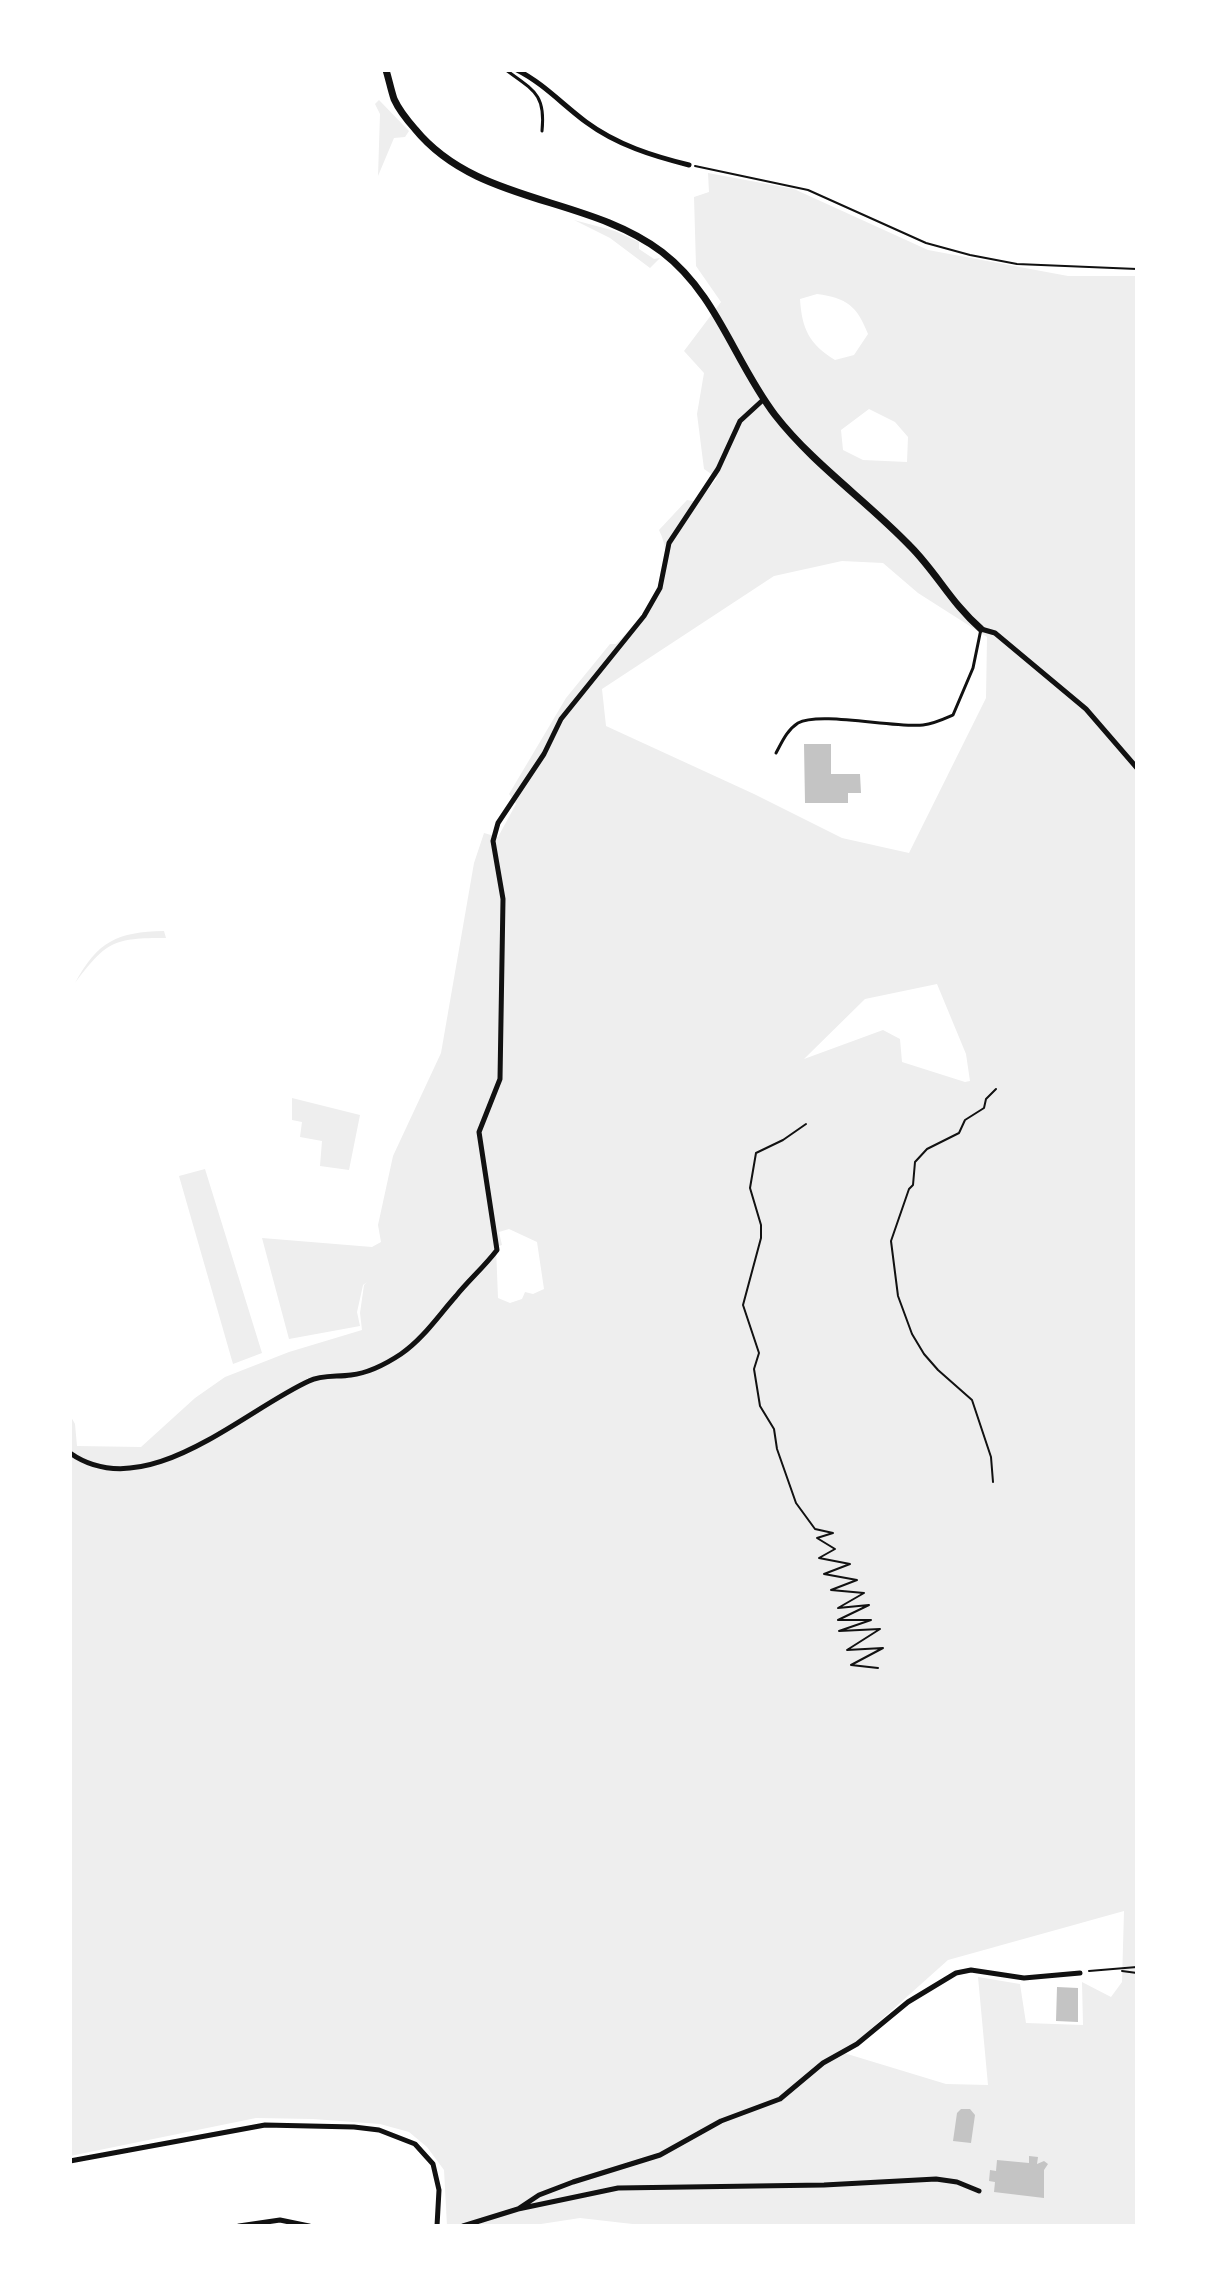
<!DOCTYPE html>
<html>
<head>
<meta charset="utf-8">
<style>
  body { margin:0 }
  #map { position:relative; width:1207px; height:2296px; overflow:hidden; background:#fff; font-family:Inter,sans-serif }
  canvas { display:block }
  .frame { position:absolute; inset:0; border:72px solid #fff; pointer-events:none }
</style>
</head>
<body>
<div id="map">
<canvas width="1207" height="2296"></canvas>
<div class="frame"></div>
</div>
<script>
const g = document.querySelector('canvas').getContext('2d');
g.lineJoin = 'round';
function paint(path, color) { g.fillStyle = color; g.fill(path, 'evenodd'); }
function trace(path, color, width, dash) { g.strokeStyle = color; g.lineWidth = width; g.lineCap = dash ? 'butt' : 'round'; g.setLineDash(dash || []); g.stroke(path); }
const green = new Path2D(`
  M 379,100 L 409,131 L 405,137 L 394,138 L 378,176 L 380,114 L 375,104 Z
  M 708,173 L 794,189 L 928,250 L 1068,276 L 1137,276 L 1137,2226 L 650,2226 L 580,2218 L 528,2226 L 447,2226 L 444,2170 L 427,2147 L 409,2132 L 380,2124 L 313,2119 L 256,2118 L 70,2156 L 70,1415 L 75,1424 L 77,1446 L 141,1447 L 195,1398 L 225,1377 L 289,1352 L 362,1330 L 360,1313 L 364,1285 L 367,1282 L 363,1285 L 357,1312 L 360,1326 L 289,1339 L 262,1238 L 372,1247 L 381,1242 L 378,1225 L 393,1156 L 441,1053 L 474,863 L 484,833 L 498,837 L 516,804 L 509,794 L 566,698 L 610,644 L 616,644 C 629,631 658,601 663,585 C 668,568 667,545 659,530 L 687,500 L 698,502 L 717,478 L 704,469 L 697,414 L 704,373 L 684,351 L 721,302 L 696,266 L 694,197 L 709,192 ZM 817,294 C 847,298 857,306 868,334 L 854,355 L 835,360 C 809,344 802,329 800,299 ZM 869,409 L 895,422 L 908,437 L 907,462 L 863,460 L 843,450 L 841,430 ZM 842,561 L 883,563 L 918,593 L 987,637 L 986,698 L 909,853 L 842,838 L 754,794 L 606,726 L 602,689 L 774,576 ZM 937,984 L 966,1054 L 970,1081 L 965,1082 L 902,1062 L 900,1039 L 883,1030 L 804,1059 L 865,999 ZM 509,1229 L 537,1242 L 544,1289 L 533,1294 L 525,1292 L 522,1299 L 510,1303 L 498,1298 L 496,1247 L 502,1245 L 499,1232 ZM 1124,1911 L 1122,1982 L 1111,1997 L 1082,1982 L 1083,2025 L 1026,2023 L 1020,1984 L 978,1977 L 988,2085 L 946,2084 L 844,2053 L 948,1960 Z
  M 574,220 L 615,231 L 639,242 L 639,249 L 654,259 L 660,258 L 650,268 L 610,238 Z
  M 164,931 L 166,938 C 113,938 107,941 75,983 C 98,941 117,932 164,931 Z
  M 292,1098 L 360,1115 L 349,1170 L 320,1166 L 322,1141 L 300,1137 L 302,1122 L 292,1120 Z
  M 205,1169 L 262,1353 L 233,1364 L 179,1176 Z`);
const building = new Path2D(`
  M 804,744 L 831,744 L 831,774 L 860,774 L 861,793 L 848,793 L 848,803 L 805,803 Z
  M 1057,1987 L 1078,1988 L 1078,2022 L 1056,2021 Z
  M 961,2109 L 970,2109 L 975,2115 L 971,2143 L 953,2141 L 957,2113 Z
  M 1029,2156 L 1038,2157 L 1037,2164 L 1044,2161 L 1048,2164 L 1044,2170 L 1044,2198 L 994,2192 L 995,2182 L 989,2181 L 990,2170 L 996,2171 L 997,2160 L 1029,2163 Z`);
const path = new Path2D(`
  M 695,166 L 808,190 L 926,243 L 970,255 L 1017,264 L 1137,269
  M 806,1124 L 783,1140 L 756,1153 L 750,1188 L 761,1225 L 761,1238 L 743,1305 L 759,1353 L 754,1369 L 760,1406 L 774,1429 L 777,1449 L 796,1503 L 815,1529 L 833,1533 L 817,1538 L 835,1549 L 819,1558 L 850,1564 L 824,1574 L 857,1580 L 831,1590 L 864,1593 L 838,1608 L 869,1605 L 838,1620 L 871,1620 L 839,1631 L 880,1629 L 847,1650 L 883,1648 L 851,1665 L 878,1668
  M 993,1482 L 991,1457 L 972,1400 L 938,1370 L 924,1354 L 912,1334 L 898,1296 L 891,1241 L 909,1189 L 913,1185 L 915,1162 L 927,1149 L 959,1133 L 965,1120 L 984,1108 L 986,1099 L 996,1089
  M 1089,1971 L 1137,1967
  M 1122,1971 L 1137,1973`);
const service = new Path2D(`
  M 506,70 C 533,90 546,94 542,131
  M 776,753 C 782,742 787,730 798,723 C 819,711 893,728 923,725 C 933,724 944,719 953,715 L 973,668 L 981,629`);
const minor = new Path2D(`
  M 517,70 C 543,83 563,105 586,122 C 617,145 653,156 689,165
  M 981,629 L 995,633 L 1086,709 L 1137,768
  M 70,1453 C 145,1506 243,1411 309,1381 C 321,1375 337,1377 351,1375 C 369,1373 386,1364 401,1354 C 423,1339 439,1315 456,1296 C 469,1280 484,1267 497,1250 L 479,1132 L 500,1079 L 503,899 L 493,841 L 498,823 L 544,754 L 561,719 L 644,616 L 660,588 L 669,543 L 718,469 L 740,421 L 764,399
  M 70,2161 L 265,2125 L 354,2127 L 379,2130 L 415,2144 L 433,2164 L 439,2190 L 437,2226
  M 518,2209 L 539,2195 L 573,2182 L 660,2155 L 721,2121 L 780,2099 L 823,2063 L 857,2044 L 908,2002 L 956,1973 L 971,1970 L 1024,1978 L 1080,1973
  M 239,2226 L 280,2220 L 309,2226
  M 463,2226 L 518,2209 L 618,2188 L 824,2185 L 936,2179 L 957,2182 L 979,2191`);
const tertiary = new Path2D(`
  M 386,70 C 389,80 391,90 394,99 C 399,110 407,120 415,129 C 477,205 587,195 662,252 C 717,294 734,361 775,415 C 813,464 867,501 910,546 C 937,573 951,603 981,629`);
paint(green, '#eee');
paint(building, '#c4c4c4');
trace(path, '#111', 2);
trace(service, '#111', 3);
trace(minor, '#111', 5);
trace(tertiary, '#111', 7);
</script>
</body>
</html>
